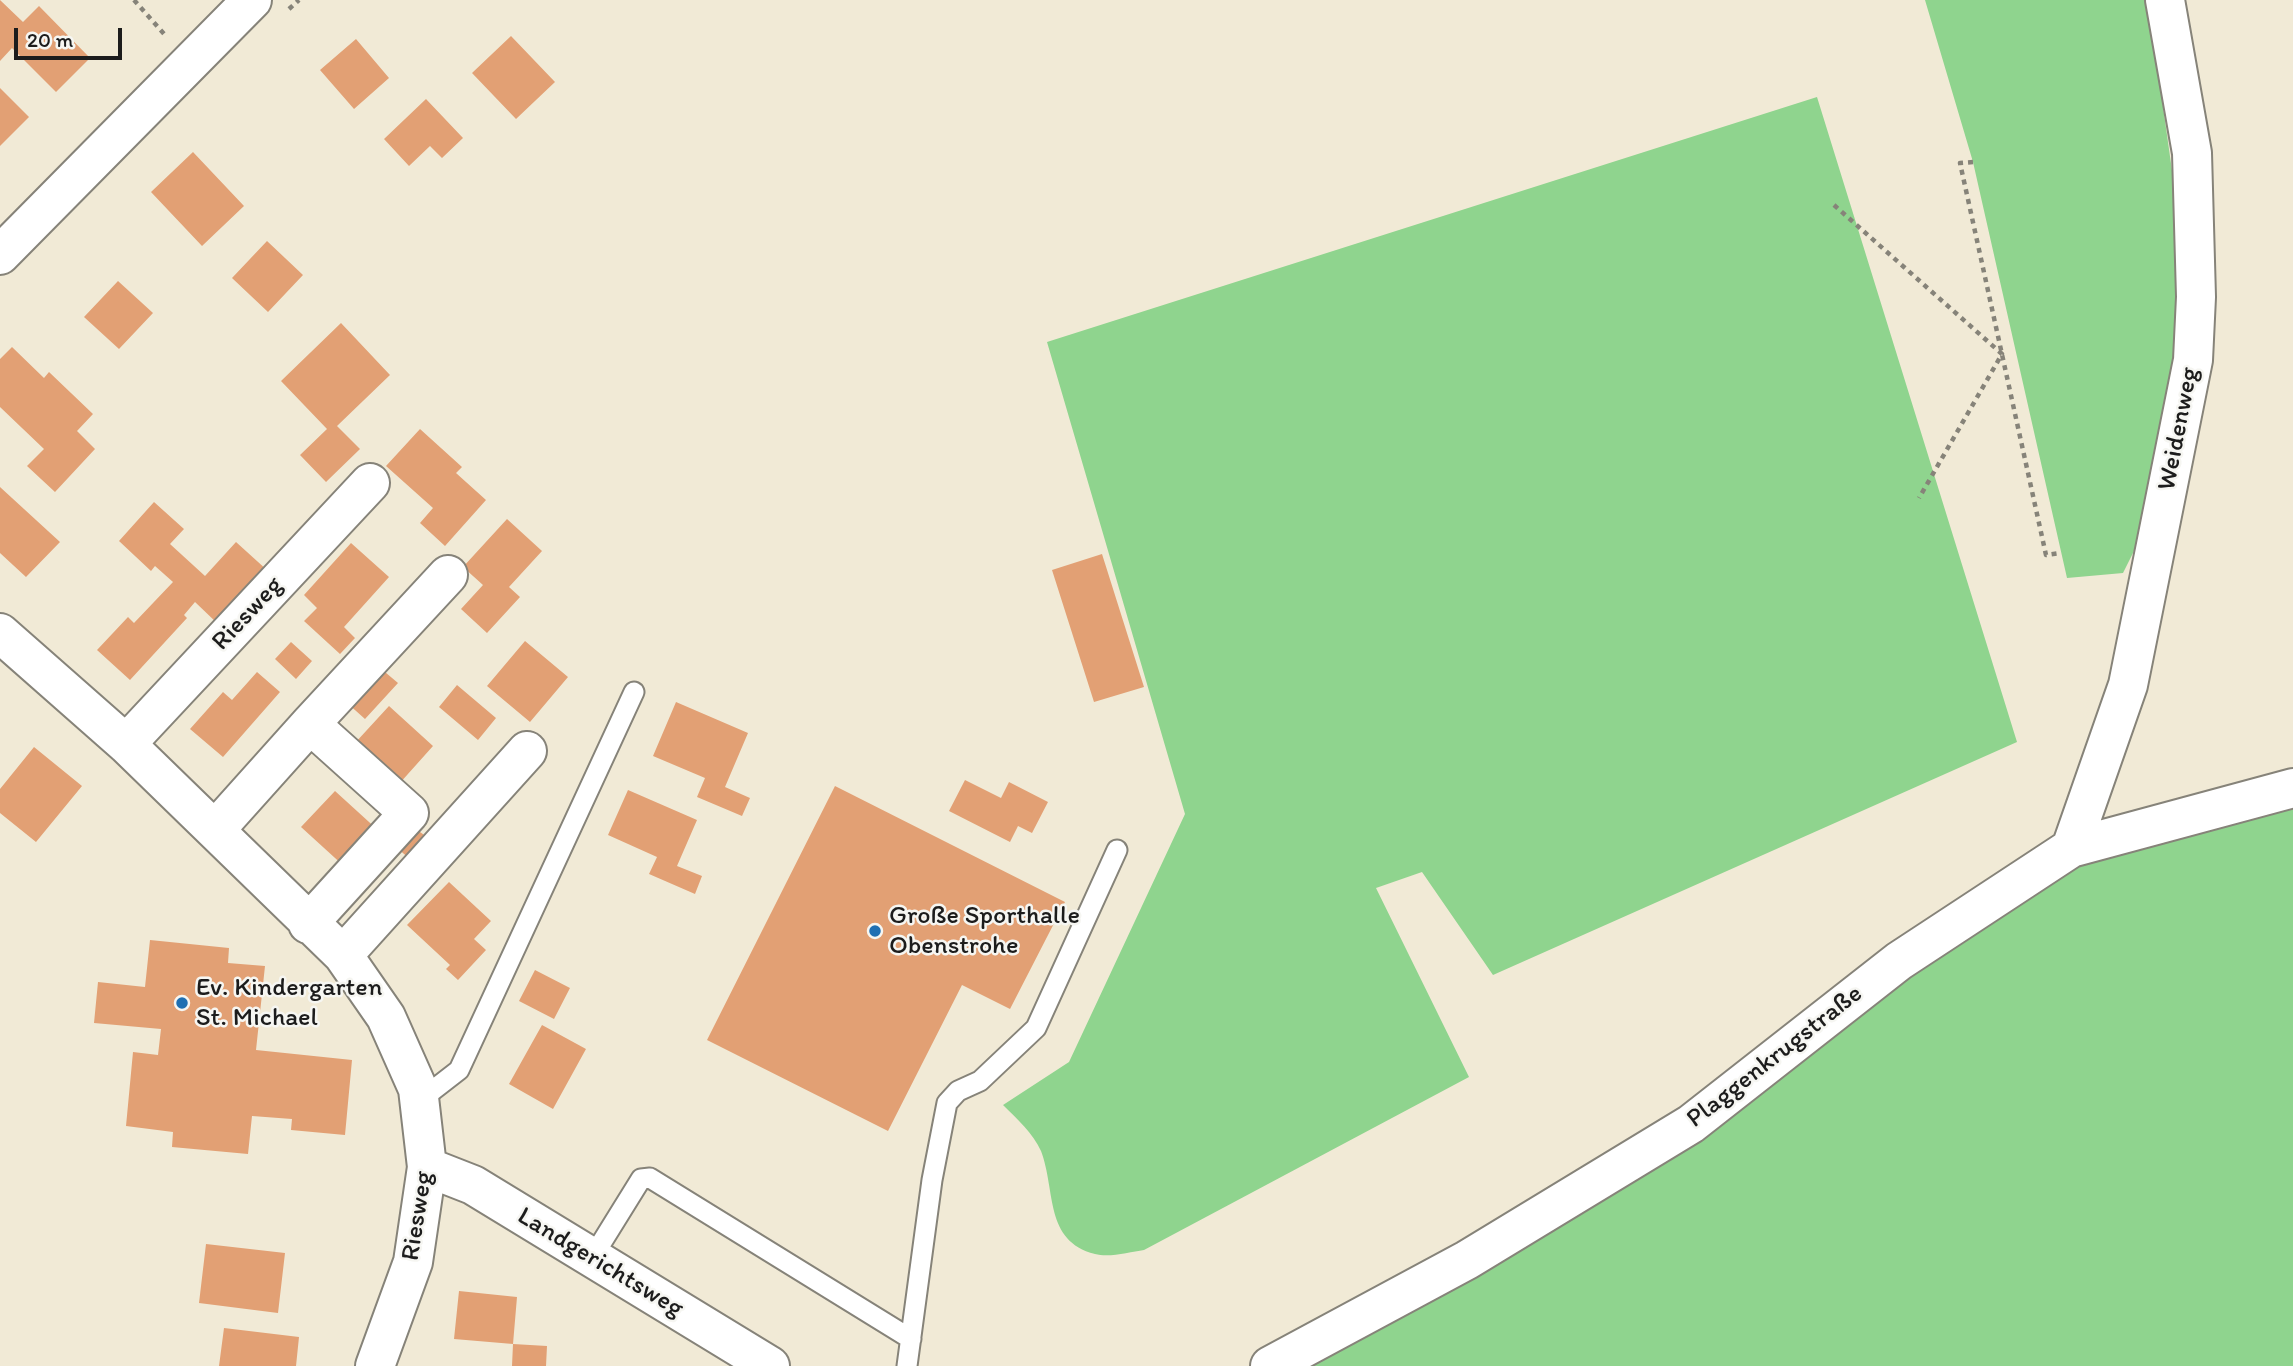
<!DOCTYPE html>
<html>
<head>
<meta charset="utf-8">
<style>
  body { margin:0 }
  #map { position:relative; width:2293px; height:1366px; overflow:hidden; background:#f1ead6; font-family:Itim,sans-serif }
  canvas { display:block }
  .scale { position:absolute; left:14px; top:28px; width:108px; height:32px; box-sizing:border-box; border:4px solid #1c1c1c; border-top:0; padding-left:9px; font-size:21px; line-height:24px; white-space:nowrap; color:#1c1c1c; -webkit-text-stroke:5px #f6f6f2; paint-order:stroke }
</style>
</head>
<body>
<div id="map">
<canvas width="2293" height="1366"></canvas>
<div class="scale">20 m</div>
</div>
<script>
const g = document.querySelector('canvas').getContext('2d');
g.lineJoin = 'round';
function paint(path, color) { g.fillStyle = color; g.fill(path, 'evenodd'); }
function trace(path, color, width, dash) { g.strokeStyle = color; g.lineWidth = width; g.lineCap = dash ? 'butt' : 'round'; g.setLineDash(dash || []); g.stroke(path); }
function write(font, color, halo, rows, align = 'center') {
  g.font = font + ' Itim,sans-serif'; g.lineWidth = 5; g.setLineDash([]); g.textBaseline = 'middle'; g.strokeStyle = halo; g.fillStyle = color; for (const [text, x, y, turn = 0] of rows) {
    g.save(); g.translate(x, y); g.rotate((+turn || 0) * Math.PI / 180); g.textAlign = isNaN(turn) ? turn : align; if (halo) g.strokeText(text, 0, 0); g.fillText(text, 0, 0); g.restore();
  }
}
const green = new Path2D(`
  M 1925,0 L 2148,0 L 2176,199 L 2178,297 L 2174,362 L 2145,529 L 2123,573 L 2067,578 L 1973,162 Z
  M 1817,97 L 2017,742 L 1493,975 L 1422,872 L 1376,888 L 1469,1077 L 1144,1250 C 1130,1252 1109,1258 1095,1254 C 1044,1241 1056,1191 1041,1151 C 1033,1133 1017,1119 1003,1105 L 1069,1062 L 1185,814 L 1047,342 Z
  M 2293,788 L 2293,1366 L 1270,1366 L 1467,1260 L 2071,848 Z`);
const building = new Path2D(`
  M 0,0 L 23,22 L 39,6 L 90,58 L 56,92 L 12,48 L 0,61 Z
  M 511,36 L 555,82 L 516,119 L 472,73 Z
  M 356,39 L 389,78 L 354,109 L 320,70 Z
  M 0,88 L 29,117 L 0,146 Z
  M 426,99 L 463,138 L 442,158 L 430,146 L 409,166 L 384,139 Z
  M 193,152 L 244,206 L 202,246 L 151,192 Z
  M 267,241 L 303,275 L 268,312 L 232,278 Z
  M 118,281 L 153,313 L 119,349 L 84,317 Z
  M 341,323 L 390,375 L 337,426 L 360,449 L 326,482 L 300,455 L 327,429 L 281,381 Z
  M 12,347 L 44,378 L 49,372 L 93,414 L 77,431 L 95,449 L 55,492 L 27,466 L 44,449 L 0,407 L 0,359 Z
  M 420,429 L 462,467 L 456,473 L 486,500 L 445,546 L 420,523 L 433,508 L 386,466 Z
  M 0,487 L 60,542 L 26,577 L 0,553 Z
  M 154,502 L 184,529 L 170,544 L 205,576 L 236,542 L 268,571 L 218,624 L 195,602 L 184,615 L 187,618 L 130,680 L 97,650 L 128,617 L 134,623 L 173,582 L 155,566 L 151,571 L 119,541 Z
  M 507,519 L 542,551 L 509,587 L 520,597 L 487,633 L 461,609 L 483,585 L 463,567 Z
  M 351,543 L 389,577 L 344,627 L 355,638 L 340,654 L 304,621 L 317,608 L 304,595 Z
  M 1102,554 L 1144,687 L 1094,702 L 1052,570 Z
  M 525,641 L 568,677 L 530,722 L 487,686 Z
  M 291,642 L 312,661 L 296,679 L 275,659 Z
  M 379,667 L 398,683 L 365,719 L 346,702 Z
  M 257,672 L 280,692 L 223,757 L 190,729 L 223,692 L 232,700 Z
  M 457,685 L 496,718 L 478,740 L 439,707 Z
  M 676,702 L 748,733 L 725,787 L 750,798 L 742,816 L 697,797 L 705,778 L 653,756 Z
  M 389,706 L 433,746 L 399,784 L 355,743 Z
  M 34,747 L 82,786 L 36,842 L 0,813 L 0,789 Z
  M 965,780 L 1001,798 L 1009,782 L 1048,802 L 1032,833 L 1018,826 L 1010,842 L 949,811 Z
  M 835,786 L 1065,902 L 1010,1009 L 962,985 L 888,1131 L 707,1040 Z
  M 628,790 L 697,820 L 677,866 L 702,876 L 695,894 L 649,874 L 657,857 L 608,835 Z
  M 335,791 L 380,832 L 346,868 L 301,827 Z
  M 413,827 L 427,837 L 410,859 L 397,848 Z
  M 449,882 L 491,921 L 474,939 L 486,950 L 458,980 L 446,969 L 450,965 L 407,925 Z
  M 150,940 L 229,948 L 228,963 L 265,966 L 256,1050 L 352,1060 L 345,1135 L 291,1130 L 292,1119 L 252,1116 L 248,1154 L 172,1147 L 173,1132 L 126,1126 L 133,1052 L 158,1055 L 161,1029 L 94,1023 L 98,982 L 145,987 Z
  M 535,970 L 570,988 L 554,1019 L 519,1001 Z
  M 542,1025 L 586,1049 L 553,1109 L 509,1084 Z
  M 206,1244 L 285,1253 L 278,1313 L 199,1303 Z
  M 459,1291 L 517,1297 L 513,1344 L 547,1346 L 546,1366 L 512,1366 L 513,1344 L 454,1339 Z
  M 224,1328 L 299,1337 L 296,1366 L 219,1366 Z`);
const path = new Path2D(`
  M 134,0 L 166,36
  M 289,9 L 299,0
  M 1973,162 L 1960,163 L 2046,555 L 2060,553
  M 1834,205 L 2002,354 L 1919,498`);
const service = new Path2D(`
  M 419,1101 L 459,1070 L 634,692
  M 592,1258 L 641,1179 L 650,1178 L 911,1339
  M 907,1366 L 932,1180 L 947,1103 L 958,1091 L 980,1081 L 1036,1028 L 1117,850`);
const minor = new Path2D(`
  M 0,633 L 126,744 L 343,955 L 386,1017 L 418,1089 L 427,1167 L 413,1262 L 375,1366
  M 310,724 L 448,575
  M 126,744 L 370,483
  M 215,830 L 310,724 L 409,813 L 308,924
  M 2071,848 L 2128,685 L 2193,360 L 2196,297 L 2192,153 L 2165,0
  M 343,955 L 527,751
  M 427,1167 L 473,1185 L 770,1366
  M 1270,1366 L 1467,1260 L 1691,1124 L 1899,961 L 2071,848 L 2293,788`);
const secondary = new Path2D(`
  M 0,255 L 252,0`);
const markers = [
  [875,931,7,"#1f6fb2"],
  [182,1003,7,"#1f6fb2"]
];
const streetNames = [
  ["Weidenweg",2179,429,-79],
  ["Riesweg",248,614,-47],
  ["Plaggenkrugstraße",1775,1057,-38],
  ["Riesweg",418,1216,-81],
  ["Landgerichtsweg",600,1263,31]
];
const poiNames = [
  ["Große Sporthalle",889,916],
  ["Obenstrohe",889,946],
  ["Ev. Kindergarten",196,988],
  ["St. Michael",196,1018]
];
paint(green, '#8fd48e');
paint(building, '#e2a074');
trace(service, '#868379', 23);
trace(minor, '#868379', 42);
trace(secondary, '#868379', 42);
trace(path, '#868379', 4.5, [5, 5]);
trace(service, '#fff', 19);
trace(minor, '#fff', 38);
trace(secondary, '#fff', 38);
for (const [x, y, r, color] of markers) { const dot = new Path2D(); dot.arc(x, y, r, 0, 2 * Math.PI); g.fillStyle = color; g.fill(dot); trace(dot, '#f6f6f2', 2.5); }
write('26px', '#1c1c1c', '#f6f6f2', streetNames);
write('26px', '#1c1c1c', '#f6f6f2', poiNames, 'left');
</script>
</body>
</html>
